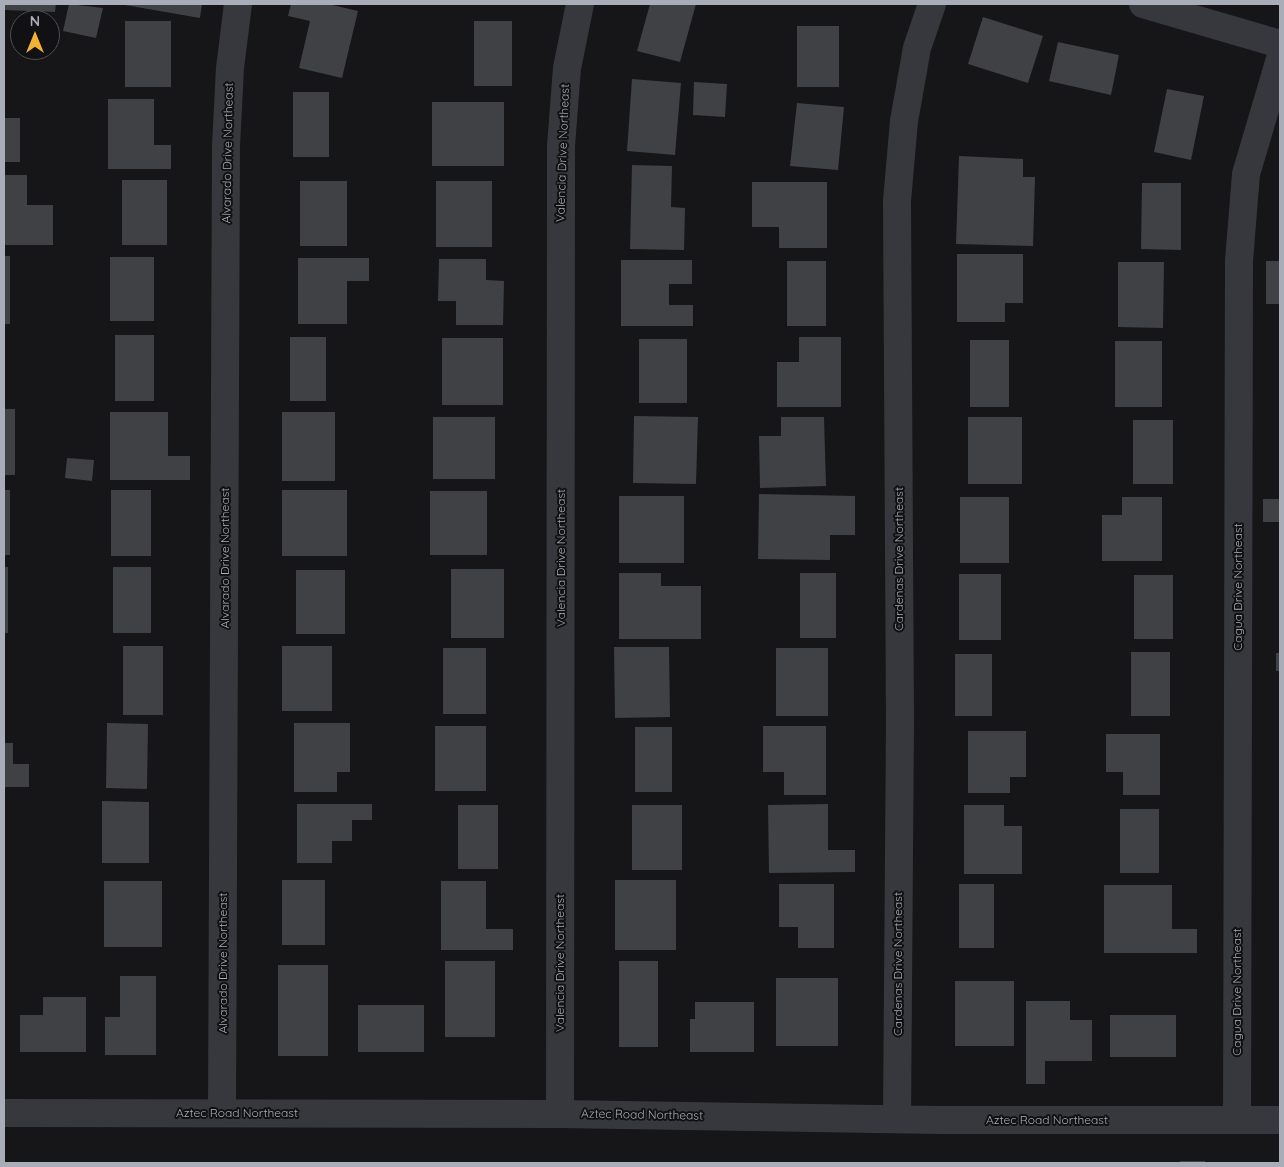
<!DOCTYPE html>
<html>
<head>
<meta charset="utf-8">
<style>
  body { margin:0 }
  #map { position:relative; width:1284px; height:1167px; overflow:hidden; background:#161618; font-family:Quicksand,sans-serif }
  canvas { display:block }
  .frame { position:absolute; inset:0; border:5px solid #a8adb8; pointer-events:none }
  .north { position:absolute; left:10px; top:10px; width:50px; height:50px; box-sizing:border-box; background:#111113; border:1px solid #4d4f55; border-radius:50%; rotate:0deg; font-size:14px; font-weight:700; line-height:20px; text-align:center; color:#a8adb8 }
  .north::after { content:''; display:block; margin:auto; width:18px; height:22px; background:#f2b134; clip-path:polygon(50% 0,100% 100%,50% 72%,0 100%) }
</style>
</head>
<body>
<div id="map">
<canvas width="1284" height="1167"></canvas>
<div class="frame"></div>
<div class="north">N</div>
</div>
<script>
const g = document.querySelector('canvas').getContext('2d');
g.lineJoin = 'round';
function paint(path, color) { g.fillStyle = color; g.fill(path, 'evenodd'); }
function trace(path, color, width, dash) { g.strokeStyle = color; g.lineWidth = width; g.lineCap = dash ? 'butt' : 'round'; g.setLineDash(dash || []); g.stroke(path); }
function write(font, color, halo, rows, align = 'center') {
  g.font = font + ' Quicksand,sans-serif'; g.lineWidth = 4; g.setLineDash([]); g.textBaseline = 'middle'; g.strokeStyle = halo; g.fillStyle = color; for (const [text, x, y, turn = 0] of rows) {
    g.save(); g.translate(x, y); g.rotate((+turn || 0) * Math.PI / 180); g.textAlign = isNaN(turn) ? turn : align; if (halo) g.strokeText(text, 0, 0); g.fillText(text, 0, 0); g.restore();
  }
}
const building = new Path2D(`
  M 4,4 L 56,4 L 55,12 L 4,10 Z
  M 69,4 L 103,8 L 96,38 L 63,31 Z
  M 119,4 L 202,4 L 200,18 Z
  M 291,4 L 328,4 L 358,11 L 342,78 L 299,68 L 310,21 L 288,16 Z
  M 650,4 L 696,4 L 680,62 L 637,51 Z
  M 983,17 L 1043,36 L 1028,83 L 968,64 Z
  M 125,21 L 171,21 L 171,87 L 125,87 Z
  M 474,21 L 512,21 L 512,86 L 474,86 Z
  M 797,26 L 839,26 L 839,87 L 797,87 Z
  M 1058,42 L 1119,55 L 1111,95 L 1049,81 Z
  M 632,79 L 681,83 L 675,155 L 627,151 Z
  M 694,82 L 727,84 L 725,117 L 693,115 Z
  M 1167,89 L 1204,96 L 1191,160 L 1154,152 Z
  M 293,92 L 329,92 L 329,157 L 293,157 Z
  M 108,99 L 154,99 L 154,145 L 171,145 L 171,169 L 108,169 Z
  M 432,102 L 504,102 L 504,166 L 432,166 Z
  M 797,103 L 844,107 L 838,170 L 790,166 Z
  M 4,118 L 20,118 L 20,162 L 4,162 Z
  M 959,156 L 1023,159 L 1023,177 L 1035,177 L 1033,246 L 956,244 Z
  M 632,165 L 672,166 L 671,207 L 685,208 L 684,250 L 630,249 Z
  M 4,175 L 27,175 L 27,205 L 53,205 L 53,245 L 4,245 Z
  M 122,180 L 167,180 L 167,245 L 122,245 Z
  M 300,181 L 347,181 L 347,246 L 300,246 Z
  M 436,181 L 492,181 L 492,247 L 436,247 Z
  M 752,182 L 827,182 L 827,248 L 779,248 L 779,227 L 752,227 Z
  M 1142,183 L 1181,183 L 1181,250 L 1141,249 Z
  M 957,254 L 1023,254 L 1023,303 L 1005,303 L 1005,322 L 957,322 Z
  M 4,256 L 10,256 L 10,324 L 4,324 Z
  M 110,257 L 154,257 L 154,321 L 110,321 Z
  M 298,258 L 369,258 L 369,281 L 347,281 L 347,324 L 298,324 Z
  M 439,259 L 486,259 L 486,280 L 504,281 L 503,325 L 456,325 L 456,301 L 438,301 Z
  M 621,260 L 692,260 L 692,284 L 669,284 L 669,305 L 693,305 L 693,326 L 621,326 Z
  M 787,261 L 826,261 L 826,326 L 787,326 Z
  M 1266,261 L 1280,261 L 1280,304 L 1266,304 Z
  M 1118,262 L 1164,262 L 1163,328 L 1118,327 Z
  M 115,335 L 154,335 L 154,401 L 115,401 Z
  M 290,337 L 326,337 L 326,401 L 290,401 Z
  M 799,337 L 841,337 L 841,407 L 777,407 L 777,362 L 799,362 Z
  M 442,338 L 503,338 L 503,405 L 442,405 Z
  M 639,339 L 687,339 L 687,403 L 639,403 Z
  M 970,340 L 1009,340 L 1009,407 L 970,407 Z
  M 1115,341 L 1162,341 L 1162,407 L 1115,407 Z
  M 4,409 L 15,409 L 15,475 L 4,475 Z
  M 110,412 L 168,412 L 168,456 L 190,456 L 190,480 L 110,480 Z
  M 282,412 L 335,412 L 335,481 L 282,481 Z
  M 634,416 L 698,417 L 696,484 L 633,483 Z
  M 433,417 L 495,417 L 495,479 L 433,479 Z
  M 781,417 L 824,417 L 826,486 L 760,488 L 759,436 L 781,436 Z
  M 968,417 L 1022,417 L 1022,484 L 968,484 Z
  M 1133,420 L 1173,420 L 1173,484 L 1133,484 Z
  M 67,458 L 94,460 L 92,481 L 65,478 Z
  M 4,490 L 10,490 L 10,555 L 4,555 Z
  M 111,490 L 151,490 L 151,556 L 111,556 Z
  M 282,490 L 347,490 L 347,556 L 282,556 Z
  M 430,491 L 487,491 L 487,555 L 430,555 Z
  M 759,494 L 855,496 L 855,535 L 830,535 L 830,560 L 758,559 Z
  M 619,496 L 684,496 L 684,563 L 619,563 Z
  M 960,497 L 1009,497 L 1009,563 L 960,563 Z
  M 1122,497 L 1162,497 L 1162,561 L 1102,561 L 1102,515 L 1122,515 Z
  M 1263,499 L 1280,499 L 1280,522 L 1263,522 Z
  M 4,567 L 8,567 L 8,633 L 4,633 Z
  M 113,567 L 151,567 L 151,633 L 113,633 Z
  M 451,569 L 504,569 L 504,638 L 451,638 Z
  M 296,570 L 345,570 L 345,634 L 296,634 Z
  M 619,573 L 661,573 L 661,586 L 701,586 L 701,639 L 619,639 Z
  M 800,573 L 836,573 L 836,638 L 800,638 Z
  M 959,574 L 1001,574 L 1001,640 L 959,640 Z
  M 1134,575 L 1173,575 L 1173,639 L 1134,639 Z
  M 123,646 L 163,646 L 163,715 L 123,715 Z
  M 282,646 L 332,646 L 332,711 L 282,711 Z
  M 614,647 L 669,647 L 670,717 L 615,718 Z
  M 443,648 L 486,648 L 486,714 L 443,714 Z
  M 776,648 L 828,648 L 828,716 L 776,716 Z
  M 1131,652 L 1170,652 L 1170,716 L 1131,716 Z
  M 1276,653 L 1280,653 L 1280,671 L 1276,671 Z
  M 955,654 L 992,654 L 992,716 L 955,716 Z
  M 107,723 L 148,724 L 147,789 L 106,788 Z
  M 294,723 L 350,723 L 350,772 L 337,772 L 337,792 L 294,792 Z
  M 435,726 L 486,726 L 486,791 L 435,791 Z
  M 763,726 L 826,726 L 826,795 L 784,795 L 784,772 L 763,772 Z
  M 635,727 L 672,727 L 672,792 L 635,792 Z
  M 968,731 L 1026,731 L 1026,777 L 1010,777 L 1010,793 L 968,793 Z
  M 1106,734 L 1160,734 L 1160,795 L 1123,795 L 1123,772 L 1106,772 Z
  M 4,743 L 13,743 L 13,764 L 29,764 L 29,787 L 4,787 Z
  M 102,801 L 149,802 L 149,863 L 102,863 Z
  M 297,804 L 372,804 L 372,820 L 352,820 L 352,841 L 332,841 L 332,863 L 297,863 Z
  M 828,804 L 828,850 L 855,850 L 855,872 L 769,873 L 768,805 Z
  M 458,805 L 498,805 L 498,869 L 458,869 Z
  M 632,805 L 682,805 L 682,870 L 632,870 Z
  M 964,805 L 1004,805 L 1004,826 L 1022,826 L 1022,874 L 964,874 Z
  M 1120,809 L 1159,809 L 1159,873 L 1120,873 Z
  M 282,880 L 325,880 L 325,945 L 282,945 Z
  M 615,880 L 676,880 L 676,950 L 615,950 Z
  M 104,881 L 162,881 L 162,947 L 104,947 Z
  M 441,881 L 486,881 L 486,929 L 513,929 L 513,950 L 441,950 Z
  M 779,884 L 834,884 L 834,948 L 798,948 L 798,927 L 779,927 Z
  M 959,884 L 994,884 L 994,948 L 959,948 Z
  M 1104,885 L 1172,885 L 1172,929 L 1197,929 L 1197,953 L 1104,953 Z
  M 445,961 L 495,961 L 495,1037 L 445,1037 Z
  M 619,961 L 658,961 L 658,1047 L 619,1047 Z
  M 278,965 L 328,965 L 328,1056 L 278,1056 Z
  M 120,976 L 156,976 L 156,1055 L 105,1055 L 105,1017 L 120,1017 Z
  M 776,978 L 838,978 L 838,1046 L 776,1046 Z
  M 955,981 L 1014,981 L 1014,1046 L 955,1046 Z
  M 43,997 L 86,997 L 86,1052 L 20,1052 L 20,1015 L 43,1015 Z
  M 1026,1001 L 1070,1001 L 1070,1020 L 1092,1020 L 1092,1061 L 1045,1061 L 1045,1084 L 1026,1084 Z
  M 695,1002 L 754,1002 L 754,1052 L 690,1052 L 690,1019 L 695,1019 Z
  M 358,1005 L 424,1005 L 424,1052 L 358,1052 Z
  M 1110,1015 L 1176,1015 L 1176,1057 L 1110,1057 Z
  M 1180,1161 L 1205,1161 L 1205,1163 L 1180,1163 Z`);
const street = new Path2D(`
  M 1143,4 L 1280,44
  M 4,1113 L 560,1114 L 940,1120 L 1280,1120
  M 222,1113 L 226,146 L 230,68 L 238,4
  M 560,1114 L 561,146 L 567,68 L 580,4
  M 897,1119 L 900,722 L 897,201 L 904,121 L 917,48 L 932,4
  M 1237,1120 L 1239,261 L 1246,174 L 1280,59`);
const streetNames = [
  ["Alvarado Drive Northeast",228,153,-89],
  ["Valencia Drive Northeast",563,153,-88],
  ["Alvarado Drive Northeast",225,558,-90],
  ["Valencia Drive Northeast",561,558,-90],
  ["Cardenas Drive Northeast",899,559,-90],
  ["Cagua Drive Northeast",1238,587,-90],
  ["Alvarado Drive Northeast",223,963,-90],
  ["Valencia Drive Northeast",560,963,-90],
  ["Cardenas Drive Northeast",898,964,-90],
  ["Cagua Drive Northeast",1237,992,-90],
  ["Aztec Road Northeast",237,1113],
  ["Aztec Road Northeast",642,1115,1],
  ["Aztec Road Northeast",1047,1120]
];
paint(building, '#404145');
trace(street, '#37383d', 28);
write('12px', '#a8adb8', '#111113', streetNames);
</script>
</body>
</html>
